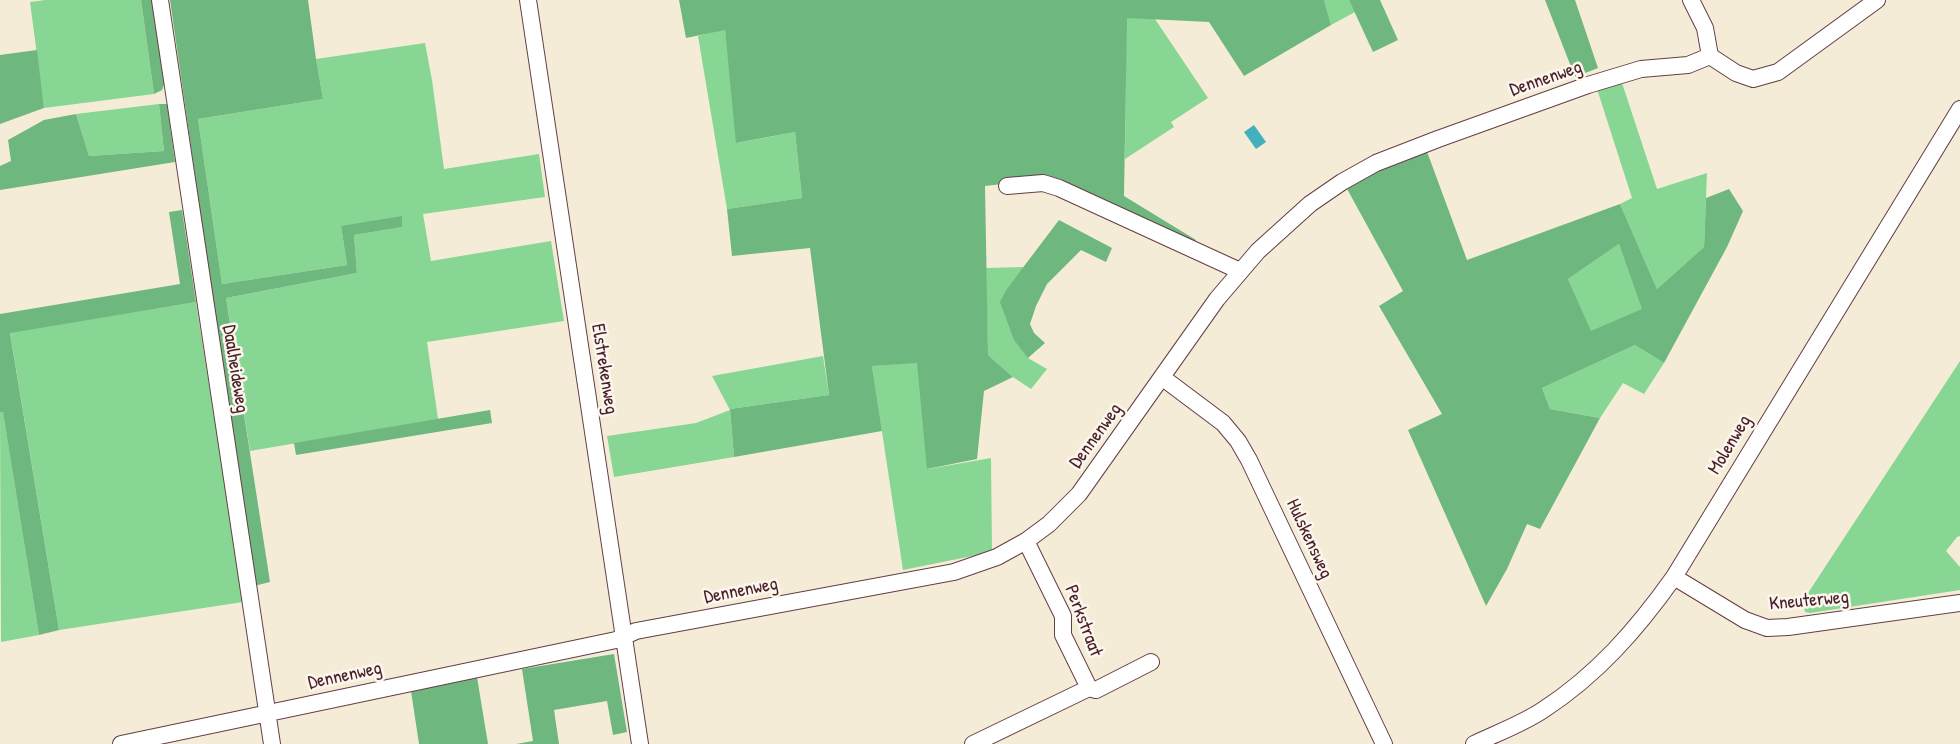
<!DOCTYPE html>
<html>
<head>
<meta charset="utf-8">
<style>
  body { margin:0 }
  canvas { display:block; background:#f4ecd7 }
</style>
</head>
<body>
<canvas width="1960" height="744"></canvas>
<script>
const g = document.querySelector('canvas').getContext('2d');
g.lineJoin = 'round';
function paint(path, color) { g.fillStyle = color; g.fill(path, 'evenodd'); }
function trace(path, color, width, dash) { g.strokeStyle = color; g.lineWidth = width; g.lineCap = dash ? 'butt' : 'round'; g.setLineDash(dash || []); g.stroke(path); }
function write(font, color, halo, rows, align = 'center') {
  g.font = font + ' "Patrick Hand",sans-serif'; g.lineWidth = 5; g.setLineDash([]); g.textBaseline = 'middle'; g.strokeStyle = halo; g.fillStyle = color; for (const [text, x, y, turn = 0] of rows) {
    g.save(); g.translate(x, y); g.rotate((+turn || 0) * Math.PI / 180); g.textAlign = isNaN(turn) ? turn : align; if (halo) g.strokeText(text, 0, 0); g.fillText(text, 0, 0); g.restore();
  }
}
const green = new Path2D(`
  M 45,0 L 141,0 L 154,94 L 44,108 L 30,2 Z
  M 1324,0 L 1349,0 L 1355,12 L 1331,25 Z
  M 1126,17 L 1155,19 L 1208,98 L 1171,122 L 1174,127 L 1125,159 Z
  M 725,29 L 737,143 L 795,132 L 802,198 L 727,209 L 698,36 Z
  M 425,43 L 432,80 L 444,169 L 539,154 L 545,197 L 423,214 L 431,261 L 551,241 L 564,321 L 427,342 L 438,419 L 250,451 L 226,298 L 357,273 L 354,235 L 401,227 L 341,226 L 347,265 L 222,284 L 198,119 L 323,99 L 316,59 Z
  M 1622,83 L 1657,189 L 1707,173 L 1704,247 L 1657,289 L 1620,204 L 1632,198 L 1597,89 Z
  M 159,104 L 164,151 L 89,156 L 76,114 Z
  M 1619,244 L 1643,309 L 1591,332 L 1568,279 Z
  M 1024,267 L 1006,290 L 1028,358 L 1047,369 L 1031,389 L 1013,377 L 988,355 L 986,268 Z
  M 196,302 L 243,602 L 59,630 L 10,332 Z
  M 1635,345 L 1664,363 L 1644,394 L 1623,383 L 1600,418 L 1550,409 L 1542,388 Z
  M 823,356 L 829,395 L 730,409 L 734,457 L 614,477 L 607,436 L 696,423 L 730,410 L 712,376 Z
  M 1960,361 L 1960,536 L 1957,537 L 1946,551 L 1960,567 L 1960,590 L 1810,613 L 1805,612 L 1804,606 L 1808,593 Z
  M 918,362 L 928,469 L 991,458 L 992,552 L 903,570 L 872,366 Z
  M 3,411 L 39,635 L 1,642 L 0,412 Z`);
const forest = new Path2D(`
  M 141,0 L 154,0 L 165,82 L 162,90 L 154,94 Z
  M 170,0 L 308,0 L 316,59 L 323,99 L 198,119 L 222,284 L 347,265 L 341,226 L 402,216 L 402,227 L 354,235 L 357,273 L 226,298 L 270,582 L 254,586 Z
  M 679,0 L 1324,0 L 1331,25 L 1244,76 L 1209,22 L 1127,18 L 1124,196 L 1196,240 L 1192,246 L 1019,182 L 985,186 L 988,355 L 1013,377 L 984,391 L 977,459 L 927,469 L 917,363 L 872,366 L 882,431 L 734,457 L 730,409 L 829,395 L 810,248 L 732,256 L 727,209 L 802,198 L 795,132 L 736,143 L 725,30 L 686,38 Z
  M 1349,0 L 1380,0 L 1398,40 L 1373,52 Z
  M 1545,0 L 1575,0 L 1598,68 L 1575,77 Z
  M 37,50 L 44,108 L 0,124 L 0,55 Z
  M 159,104 L 167,104 L 175,162 L 0,190 L 0,166 L 11,161 L 8,140 L 44,120 L 76,114 L 89,156 L 164,151 Z
  M 1426,149 L 1467,260 L 1620,204 L 1657,289 L 1704,247 L 1706,198 L 1729,189 L 1743,211 L 1727,247 L 1664,363 L 1635,345 L 1542,388 L 1550,409 L 1600,418 L 1540,529 L 1527,524 L 1507,569 L 1486,606 L 1408,430 L 1442,414 L 1379,306 L 1403,291 L 1346,187 L 1383,168 ZM 1619,244 L 1642,309 L 1591,331 L 1568,279 Z
  M 182,210 L 196,302 L 10,333 L 59,630 L 39,635 L 3,412 L 0,412 L 0,314 L 180,284 L 169,212 Z
  M 1059,220 L 1112,248 L 1106,262 L 1081,250 L 1047,284 L 1036,306 L 1030,324 L 1034,333 L 1045,343 L 1028,358 L 1014,340 L 1000,302 L 1006,290 Z
  M 490,410 L 492,423 L 296,455 L 294,443 Z
  M 614,654 L 627,732 L 613,735 L 607,701 L 554,710 L 559,744 L 516,744 L 533,741 L 522,669 Z
  M 477,677 L 488,744 L 419,744 L 411,691 Z`);
const water = new Path2D(`
  M 1254,125 L 1266,142 L 1256,149 L 1244,132 Z`);
const minor = new Path2D(`
  M 160,0 L 272,744
  M 528,0 L 640,744
  M 1691,0 L 1705,28 L 1710,56
  M 1710,56 L 1736,73 L 1753,79 L 1778,72 L 1877,0
  M 1007,186 L 1043,183 L 1059,188 L 1240,271
  M 1163,378 L 1223,423 L 1238,441 L 1249,460 L 1384,744
  M 1026,541 L 1063,616 L 1063,635 L 1089,688 L 1096,690 L 1151,662
  M 1674,577 L 1745,620 L 1767,628 L 1788,627 L 1960,603
  M 121,744 L 616,640 L 636,631 L 954,572 L 997,557 L 1026,541 L 1049,524 L 1079,494 L 1217,299 L 1258,251 L 1310,204 L 1342,182 L 1376,163 L 1438,139 L 1588,85 L 1641,69 L 1688,65 L 1710,56
  M 973,744 L 1089,688
  M 1474,744 C 1497,733 1522,724 1543,710 C 1597,675 1637,629 1674,577 L 1960,109`);
const streetNames = [
  ["Dennenweg",1546,79,-19],
  ["Daalheideweg",235,369,81],
  ["Elstrekenweg",604,369,81],
  ["Dennenweg",1096,436,-54],
  ["Molenweg",1730,445,-59],
  ["Hulskensweg",1309,539,65],
  ["Dennenweg",741,591,-11],
  ["Kneuterweg",1809,601,-5],
  ["Perkstraat",1083,621,69],
  ["Dennenweg",345,676,-12]
];
paint(green, '#88d694');
paint(forest, '#6eb77e');
paint(water, '#42b1bd');
trace(minor, '#643e45', 18);
trace(minor, '#fff', 16);
write('19px', '#4a1f2b', '#fbf7ec', streetNames);
</script>
</body>
</html>
